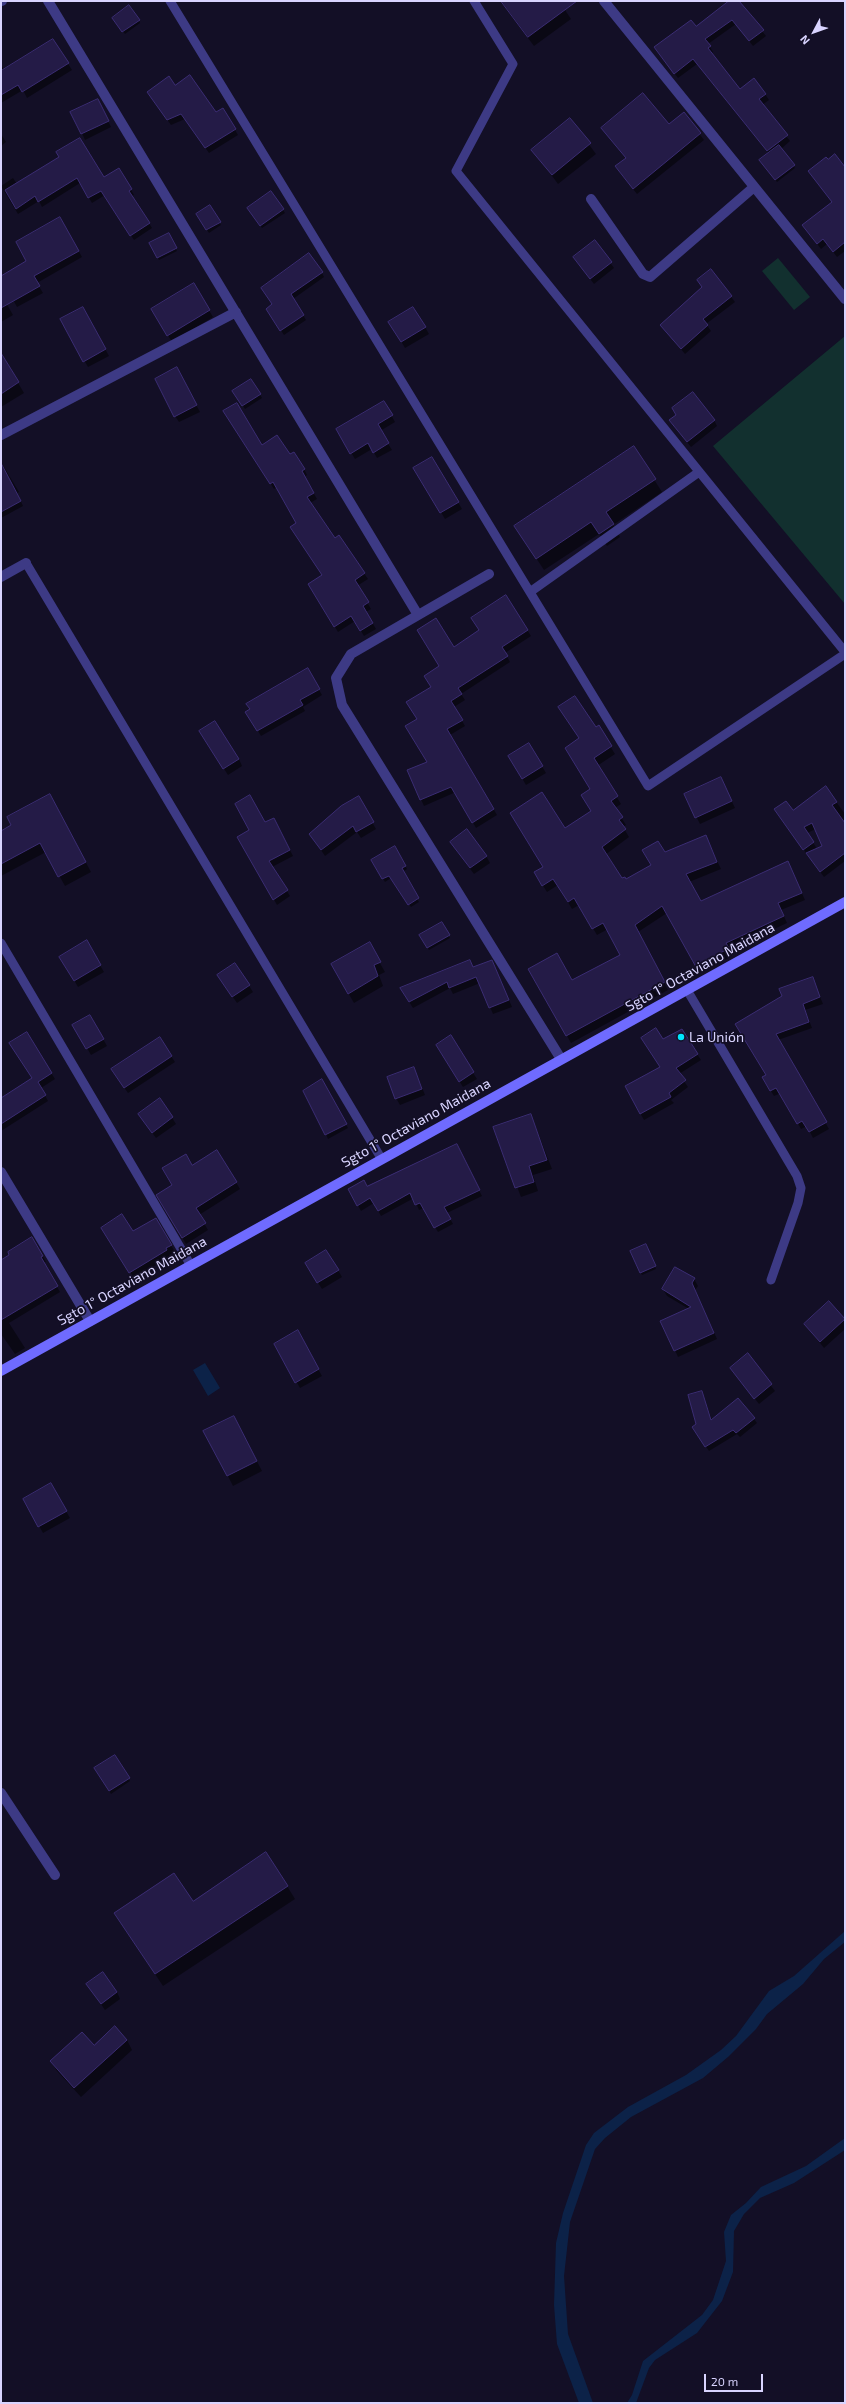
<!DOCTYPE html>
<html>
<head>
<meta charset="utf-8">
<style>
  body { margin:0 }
  #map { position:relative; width:846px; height:2404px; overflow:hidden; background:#130f26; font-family:"Exo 2",sans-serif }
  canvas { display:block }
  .frame { position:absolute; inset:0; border:2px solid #d9d4ff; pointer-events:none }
  .north { position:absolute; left:794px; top:12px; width:40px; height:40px; -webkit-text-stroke:3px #130f26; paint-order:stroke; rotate:229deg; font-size:11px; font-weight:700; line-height:16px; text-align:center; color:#d9d4ff }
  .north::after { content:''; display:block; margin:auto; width:14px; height:18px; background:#d9d4ff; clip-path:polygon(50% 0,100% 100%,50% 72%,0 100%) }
  .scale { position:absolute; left:704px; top:2374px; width:59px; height:18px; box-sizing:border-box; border:2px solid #d9d4ff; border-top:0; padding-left:5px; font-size:12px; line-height:14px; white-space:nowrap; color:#d9d4ff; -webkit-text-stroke:3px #130f26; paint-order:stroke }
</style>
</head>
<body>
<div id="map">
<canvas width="846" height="2404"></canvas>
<div class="frame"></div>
<div class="north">N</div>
<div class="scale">20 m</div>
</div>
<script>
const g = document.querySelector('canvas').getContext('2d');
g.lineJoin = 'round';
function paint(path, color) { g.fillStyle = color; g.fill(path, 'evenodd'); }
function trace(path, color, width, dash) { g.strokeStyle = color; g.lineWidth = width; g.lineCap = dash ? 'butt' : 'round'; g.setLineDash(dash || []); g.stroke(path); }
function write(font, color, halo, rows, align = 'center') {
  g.font = font + ' "Exo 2",sans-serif'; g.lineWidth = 3.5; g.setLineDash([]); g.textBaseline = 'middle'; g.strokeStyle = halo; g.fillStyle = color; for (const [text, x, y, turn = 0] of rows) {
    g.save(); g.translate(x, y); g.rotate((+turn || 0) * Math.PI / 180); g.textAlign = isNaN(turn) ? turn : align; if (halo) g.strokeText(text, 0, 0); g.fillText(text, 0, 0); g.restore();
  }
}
const green = new Path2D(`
  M 778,258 L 810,297 L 794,310 L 762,271 Z
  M 845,336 L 845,604 L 713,446 Z`);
const water = new Path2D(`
  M 205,1363 L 220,1388 L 208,1396 L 193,1370 Z
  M 845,1931 L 845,1942 L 824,1959 L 803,1984 L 767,2014 L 756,2029 L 728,2057 L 703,2078 L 631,2117 L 605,2138 L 595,2149 L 570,2222 L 564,2276 L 568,2334 L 593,2403 L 579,2403 L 557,2344 L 554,2305 L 556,2243 L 563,2213 L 586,2145 L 594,2133 L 628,2107 L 686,2075 L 721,2050 L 736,2036 L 769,1991 L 794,1976 Z
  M 845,2138 L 845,2150 L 794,2183 L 760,2198 L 744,2214 L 734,2231 L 733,2272 L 722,2301 L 697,2333 L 655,2360 L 649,2368 L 636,2403 L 627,2403 L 632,2395 L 643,2361 L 702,2315 L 713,2300 L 726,2261 L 724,2232 L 731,2215 L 746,2203 L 761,2187 L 806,2166 Z`);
const shadow = new Path2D(`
  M 500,1 L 559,1 L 571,19 L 534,46 Z
  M 731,1 L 738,1 L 766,36 L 753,46 L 736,24 L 708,44 L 713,52 L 711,53 L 740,90 L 765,94 L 769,100 L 762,105 L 790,141 L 781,149 L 795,168 L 777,182 L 762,163 L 769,154 L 697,64 L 678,78 L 659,53 Z
  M 139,20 L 140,23 L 125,34 L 115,21 Z
  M 53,40 L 72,70 L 27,98 L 23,90 L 1,103 L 1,65 L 4,70 Z
  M 175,86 L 216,113 L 223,109 L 238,135 L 209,153 L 185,119 L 171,125 L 151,97 Z
  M 101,107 L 111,127 L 85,140 L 82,133 Z
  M 684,114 L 704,140 L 637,194 L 620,173 L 626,159 L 602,128 L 669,126 Z
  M 570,119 L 596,154 L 558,184 L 533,150 Z
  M 1,134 L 6,142 L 1,146 Z
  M 60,157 L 104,178 L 119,169 L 134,195 L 132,196 L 152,228 L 134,240 L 105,195 L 92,203 L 80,183 L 42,207 L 39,201 L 18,214 L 1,186 L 13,178 L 17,184 Z
  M 845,169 L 845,251 L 837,257 L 827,244 L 821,249 L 803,225 L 833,202 Z
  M 271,192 L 285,213 L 262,228 L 250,211 Z
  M 210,207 L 221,225 L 209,233 L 197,214 Z
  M 60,218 L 82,257 L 37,283 L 43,293 L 17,307 L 1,277 L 28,262 Z
  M 168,234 L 177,251 L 159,260 L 150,243 Z
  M 595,242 L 614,268 L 594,284 L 578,263 Z
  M 711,270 L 735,302 L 706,324 L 711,331 L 685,354 L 661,325 L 703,288 Z
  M 322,273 L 324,277 L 293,299 L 306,320 L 284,335 L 267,309 Z
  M 193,284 L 213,317 L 172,342 L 152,309 Z
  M 1,294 L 13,315 L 1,322 Z
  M 83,308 L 109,356 L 88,367 L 62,320 Z
  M 390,322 L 425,327 L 429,334 L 405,348 Z
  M 1,354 L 24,393 L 1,407 Z
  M 180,375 L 200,412 L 179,422 L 175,416 Z
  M 251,380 L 262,398 L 245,409 L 234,392 Z
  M 384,402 L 395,422 L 380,431 L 392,450 L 377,458 L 372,449 L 355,459 L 337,429 Z
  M 228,417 L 262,446 L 290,456 L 304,469 L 307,475 L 304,477 L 317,499 L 310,503 L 334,539 L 338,537 L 368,579 L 357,586 L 371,609 L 366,612 L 376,629 L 364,636 L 355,621 L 338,632 L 309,584 L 323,575 L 297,523 L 277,487 L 274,489 Z
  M 714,420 L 717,426 L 691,447 L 674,426 Z
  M 634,448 L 662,492 L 613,525 L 620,537 L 607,546 L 599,534 L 544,570 L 523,538 Z
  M 432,458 L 462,509 L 445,519 L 415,468 Z
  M 1,462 L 19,492 L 17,493 L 23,506 L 1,518 Z
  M 506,597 L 531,636 L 505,653 L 510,662 L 461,694 L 465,700 L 454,707 L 465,726 L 450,735 L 497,815 L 476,828 L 456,792 L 424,806 L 408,771 L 428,762 L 418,719 L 440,666 L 453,648 L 480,631 Z
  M 307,669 L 322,695 L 303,707 L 305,711 L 261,736 L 247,712 Z
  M 598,727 L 615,754 L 597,766 L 621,804 L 615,808 L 626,825 L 623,827 L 629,837 L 605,855 L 622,880 L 626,880 L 652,866 L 664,853 L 705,836 L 721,869 L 689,882 L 701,903 L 788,863 L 805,900 L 781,910 L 787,923 L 729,950 L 732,956 L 701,973 L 667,913 L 638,932 L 668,990 L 571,1043 L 530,969 L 572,981 L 622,955 L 608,929 L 597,935 L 579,905 L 572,909 L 558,885 L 547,892 L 535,873 L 544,867 L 565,830 L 592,812 L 596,728 Z
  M 204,738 L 239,759 L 242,766 L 228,775 Z
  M 529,745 L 546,773 L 526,785 L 509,756 Z
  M 724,785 L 735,808 L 700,824 L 685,794 Z
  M 826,788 L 845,814 L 845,861 L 824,877 L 779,816 L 793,811 ZM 816,829 L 823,846 L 817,849 L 807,833 Z
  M 358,798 L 376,829 L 361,838 L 357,832 L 325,856 L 310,834 Z
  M 55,805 L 91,872 L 65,886 L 46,852 L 1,876 L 1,832 Z
  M 265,824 L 277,825 L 293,856 L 272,867 L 290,896 L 277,905 L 239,837 Z
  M 395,848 L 407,869 L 402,872 L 419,902 L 411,907 L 391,878 L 385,882 L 372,860 Z
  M 455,849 L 486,856 L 490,863 L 474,874 Z
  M 441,923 L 450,938 L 429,950 L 420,935 Z
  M 86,942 L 104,972 L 78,987 L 61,957 Z
  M 369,944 L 385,972 L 379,975 L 383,986 L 354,1003 L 332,965 Z
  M 492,961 L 512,1007 L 493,1014 L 480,983 L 453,994 L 450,988 L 413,1008 L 401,989 Z
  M 235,964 L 253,992 L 237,1003 L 222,981 Z
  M 812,978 L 823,1004 L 805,1010 L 812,1028 L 778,1040 L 829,1129 L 813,1138 L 807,1126 L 801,1129 L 781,1093 L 774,1096 L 763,1078 L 767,1076 L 737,1024 Z
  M 90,1016 L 107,1046 L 91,1055 L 74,1025 Z
  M 26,1034 L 55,1079 L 41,1088 L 48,1101 L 1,1131 L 1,1099 L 33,1079 Z
  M 663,1041 L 697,1054 L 701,1060 L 679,1074 L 688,1087 L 671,1100 L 674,1103 L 644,1120 L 626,1087 L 661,1067 Z
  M 441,1052 L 473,1073 L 477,1079 L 463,1087 Z
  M 171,1056 L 175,1062 L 128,1093 L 116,1076 Z
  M 417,1075 L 425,1095 L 400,1105 L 396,1098 Z
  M 321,1080 L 348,1128 L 328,1139 L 326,1134 Z
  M 160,1099 L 176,1124 L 156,1138 L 143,1120 Z
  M 531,1115 L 552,1169 L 533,1175 L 538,1191 L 521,1197 L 494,1127 Z
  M 217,1151 L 240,1189 L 199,1215 L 208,1230 L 186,1244 L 157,1195 L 173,1185 L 192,1167 Z
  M 459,1151 L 482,1196 L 447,1213 L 453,1224 L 438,1232 L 424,1208 L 419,1210 L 414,1198 L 381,1216 L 374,1203 L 361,1211 L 349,1189 L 367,1188 Z
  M 156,1220 L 175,1252 L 169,1255 L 170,1257 L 134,1278 L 106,1235 L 133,1232 Z
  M 32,1238 L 46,1262 L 43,1263 L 60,1292 L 9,1323 L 25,1348 L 15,1354 L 1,1334 L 1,1261 Z
  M 647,1248 L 656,1269 L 642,1275 L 641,1273 Z
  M 310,1270 L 338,1270 L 342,1277 L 322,1289 Z
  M 694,1279 L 698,1286 L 695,1290 L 717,1339 L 678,1357 L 675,1350 L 689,1309 L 667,1296 L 663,1289 Z
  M 845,1319 L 845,1329 L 824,1348 L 805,1324 Z
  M 297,1332 L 322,1376 L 300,1388 L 275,1344 Z
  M 747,1355 L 775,1391 L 759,1404 L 731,1368 Z
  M 702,1392 L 712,1420 L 754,1419 L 757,1423 L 740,1437 L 737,1434 L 709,1451 L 696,1432 Z
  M 239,1427 L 262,1471 L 233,1486 L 205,1431 Z
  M 51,1485 L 70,1518 L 43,1533 L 24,1499 Z
  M 115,1757 L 130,1781 L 111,1794 L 96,1769 Z
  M 287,1886 L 295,1899 L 163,1986 L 123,1926 Z
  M 87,1984 L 117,1992 L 120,1999 L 105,2010 Z
  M 127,2040 L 132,2050 L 81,2097 L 57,2071 L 51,2061 L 94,2046 Z`);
const building = new Path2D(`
  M 501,1 L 577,1 L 528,37 Z
  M 729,1 L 739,1 L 764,30 L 749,41 L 732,20 L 705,39 L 711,46 L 708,48 L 740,89 L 754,78 L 766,94 L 759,99 L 788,135 L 767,151 L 693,59 L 674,74 L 654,47 L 691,20 L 696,26 Z
  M 129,5 L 140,20 L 122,32 L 112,18 Z
  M 53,39 L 69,63 L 22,92 L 18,85 L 1,95 L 1,71 Z
  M 190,75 L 216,112 L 223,108 L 236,129 L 205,148 L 181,114 L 167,120 L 147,92 L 169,76 L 175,85 Z
  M 643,93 L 669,124 L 684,112 L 701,133 L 633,189 L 615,166 L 626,158 L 601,128 Z
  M 98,99 L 109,121 L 81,134 L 70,112 Z
  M 570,118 L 591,143 L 552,175 L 531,150 Z
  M 80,138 L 104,177 L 119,168 L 132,189 L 129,191 L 150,223 L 130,236 L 101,191 L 88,198 L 77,178 L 38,202 L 35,196 L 16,209 L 5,190 L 59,157 L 56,152 Z
  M 779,145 L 795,165 L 775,180 L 759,160 Z
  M 835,154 L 845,167 L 845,242 L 833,252 L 823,239 L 817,244 L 802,225 L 832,202 L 808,171 L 826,157 L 828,159 Z
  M 271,191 L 284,209 L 260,226 L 247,208 Z
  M 210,205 L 221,222 L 206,230 L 196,214 Z
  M 60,217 L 79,251 L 34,276 L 40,286 L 1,308 L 1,276 L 26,261 L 16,242 Z
  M 169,233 L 177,248 L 157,258 L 149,243 Z
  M 595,240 L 612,262 L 590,279 L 573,257 Z
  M 309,253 L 323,272 L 291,294 L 304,315 L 280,331 L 266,309 L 272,304 L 261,288 Z
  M 711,269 L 732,296 L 703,319 L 708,325 L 681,349 L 660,325 L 702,287 L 697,280 Z
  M 194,283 L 210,310 L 167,336 L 151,309 Z
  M 83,307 L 106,349 L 83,362 L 60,319 Z
  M 413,307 L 426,327 L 401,342 L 388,322 Z
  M 1,353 L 19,382 L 1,394 Z
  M 177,367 L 197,405 L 174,417 L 155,379 Z
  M 251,379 L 261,394 L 242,406 L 232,391 Z
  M 693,392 L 715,420 L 687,442 L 669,420 L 676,415 L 672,408 Z
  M 384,401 L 393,415 L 378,424 L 389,443 L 373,453 L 368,443 L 350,454 L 336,429 Z
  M 237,403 L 262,445 L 277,435 L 290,454 L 294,452 L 305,469 L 302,471 L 314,493 L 307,497 L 335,538 L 339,535 L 365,573 L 355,580 L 369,602 L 363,606 L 373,623 L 360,631 L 351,616 L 334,627 L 308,584 L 322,575 L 290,527 L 296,523 L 273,482 L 270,484 L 223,411 Z
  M 634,446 L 656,479 L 606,512 L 614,524 L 599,534 L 591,522 L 536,559 L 514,526 Z
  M 432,457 L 459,502 L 440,513 L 413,468 Z
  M 1,463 L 21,501 L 1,512 Z
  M 506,595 L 528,630 L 502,647 L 508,656 L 458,688 L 462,694 L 451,701 L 463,720 L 447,729 L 494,809 L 472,823 L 451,787 L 420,800 L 407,770 L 427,762 L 405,726 L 417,719 L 406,702 L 431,687 L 424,676 L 439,666 L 417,630 L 436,618 L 454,647 L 479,630 L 471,618 Z
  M 308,668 L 320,689 L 300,700 L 303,705 L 257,731 L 245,712 L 250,709 L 246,704 Z
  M 575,696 L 596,727 L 599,725 L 612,746 L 594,758 L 618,796 L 611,801 L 623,817 L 619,820 L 626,829 L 602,847 L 622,878 L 625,877 L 626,879 L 651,865 L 642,850 L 658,841 L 665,852 L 706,835 L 717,862 L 686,874 L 701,901 L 788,861 L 802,893 L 778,903 L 784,916 L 726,943 L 729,948 L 696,967 L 662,906 L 635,925 L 665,982 L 566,1036 L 528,969 L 557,953 L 572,980 L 620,955 L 603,923 L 592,929 L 574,898 L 568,902 L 553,879 L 542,886 L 534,872 L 543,867 L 510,813 L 542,792 L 565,828 L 591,811 L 581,795 L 590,789 L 565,748 L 579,738 L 558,707 Z
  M 215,721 L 239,759 L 223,769 L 199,731 Z
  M 529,743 L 543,766 L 522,779 L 508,756 Z
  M 721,777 L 732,801 L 695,818 L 684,794 Z
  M 826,786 L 837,802 L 832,805 L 845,823 L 845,853 L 820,872 L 806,853 L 822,846 L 812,823 L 804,827 L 814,842 L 803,850 L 774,809 L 786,801 L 793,810 Z
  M 50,794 L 86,862 L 58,877 L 40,843 L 1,864 L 1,831 L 11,825 L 7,817 Z
  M 250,795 L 265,822 L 274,818 L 290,850 L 269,861 L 288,890 L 273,900 L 237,837 L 249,830 L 235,804 Z
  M 359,796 L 374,822 L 356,832 L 353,826 L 321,850 L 309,834 L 341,806 Z
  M 467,829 L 487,856 L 470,868 L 450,842 Z
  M 395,846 L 406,866 L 402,868 L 419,898 L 408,905 L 389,876 L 382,879 L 371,860 Z
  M 442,922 L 450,935 L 427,948 L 419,935 Z
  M 87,940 L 101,965 L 74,981 L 59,957 Z
  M 370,942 L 381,962 L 374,965 L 378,976 L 348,994 L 331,964 Z
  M 470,960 L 473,967 L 492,960 L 509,1000 L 489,1008 L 476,977 L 449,988 L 447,982 L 409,1002 L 400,988 Z
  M 235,963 L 250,985 L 232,997 L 217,975 Z
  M 813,977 L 820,997 L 803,1004 L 809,1022 L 776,1034 L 827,1122 L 809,1132 L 802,1121 L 797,1124 L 776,1088 L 770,1091 L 762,1077 L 766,1075 L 735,1024 L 782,996 L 779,989 Z
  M 90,1015 L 104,1039 L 86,1049 L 72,1025 Z
  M 656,1028 L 663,1039 L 682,1029 L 698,1054 L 676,1068 L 686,1080 L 669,1093 L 671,1097 L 640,1114 L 625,1086 L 660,1067 L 641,1038 Z
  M 27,1032 L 52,1073 L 38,1082 L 46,1095 L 1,1124 L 1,1098 L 32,1078 L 9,1043 Z
  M 451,1035 L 474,1072 L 459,1082 L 436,1045 Z
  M 160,1037 L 172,1056 L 124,1088 L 111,1069 Z
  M 414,1067 L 422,1089 L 395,1099 L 387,1077 Z
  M 322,1079 L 347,1124 L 325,1135 L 303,1091 Z
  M 160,1098 L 173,1117 L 152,1133 L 138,1114 Z
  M 531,1114 L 547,1160 L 529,1166 L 534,1182 L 515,1188 L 493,1127 Z
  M 457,1144 L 480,1190 L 444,1207 L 451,1219 L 434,1228 L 420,1203 L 415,1205 L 410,1193 L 378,1211 L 370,1198 L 357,1206 L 348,1189 L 364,1180 L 367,1186 Z
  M 217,1150 L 237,1182 L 196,1208 L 206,1223 L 182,1238 L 156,1195 L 172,1185 L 162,1168 L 186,1154 L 192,1165 Z
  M 122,1214 L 133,1231 L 156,1218 L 172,1245 L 166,1248 L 167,1250 L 129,1273 L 101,1228 Z
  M 32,1237 L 43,1256 L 41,1257 L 58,1286 L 1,1320 L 1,1260 L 9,1255 L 8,1252 Z
  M 646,1244 L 656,1266 L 640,1273 L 630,1251 Z
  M 326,1250 L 339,1270 L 317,1283 L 305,1263 Z
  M 675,1267 L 695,1278 L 692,1283 L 714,1333 L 674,1351 L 660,1321 L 691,1307 L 662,1289 Z
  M 829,1301 L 845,1319 L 820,1342 L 804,1324 Z
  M 298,1330 L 319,1369 L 295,1383 L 274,1344 Z
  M 748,1353 L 772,1384 L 754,1399 L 730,1368 Z
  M 702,1391 L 711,1420 L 738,1398 L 755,1418 L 736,1433 L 733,1430 L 705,1447 L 692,1427 L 696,1424 L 688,1395 Z
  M 234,1416 L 257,1461 L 227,1476 L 203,1431 Z
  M 51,1483 L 67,1511 L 38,1527 L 23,1499 Z
  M 115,1755 L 130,1778 L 109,1791 L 94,1768 Z
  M 266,1852 L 288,1886 L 155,1974 L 114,1913 L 174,1873 L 193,1901 Z
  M 103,1972 L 117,1992 L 101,2004 L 86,1984 Z
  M 115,2026 L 127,2040 L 74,2088 L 50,2061 L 82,2032 L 94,2045 Z`);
const service = new Path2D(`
  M 170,1 L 648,786 L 845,654
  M 474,1 L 513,64 L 456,171 L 845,652
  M 26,563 L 381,1158
  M 530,592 L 699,472
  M 1,943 L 190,1264
  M 687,990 L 797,1176 L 801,1188 L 798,1203 L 771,1280`);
const minor = new Path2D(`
  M 1,1 L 2,1
  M 48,1 L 418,615
  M 604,1 L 845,299
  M 591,199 L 643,274 L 650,277 L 754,187
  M 1,435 L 236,312
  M 489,574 L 351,654 L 336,678 L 342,705 L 561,1059
  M 1,577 L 26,563
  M 1,1172 L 90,1321
  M 1,1793 L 55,1875`);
const secondary = new Path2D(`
  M 1,1371 L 845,902`);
const markers = [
  [681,1037,4,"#00e5ff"]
];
const streetNames = [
  ["Sgto 1° Octaviano Maidana",700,967,-29],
  ["Sgto 1° Octaviano Maidana",416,1123,-29],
  ["Sgto 1° Octaviano Maidana",132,1281,-29]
];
const poiNames = [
  ["La Unión",689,1037]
];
paint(green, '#12302f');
paint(water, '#0c2248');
paint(shadow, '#0007');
paint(building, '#241b47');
trace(building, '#3b2d73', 1);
trace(service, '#3d3a85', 9);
trace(minor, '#3d3a85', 10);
trace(secondary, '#6f6bff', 10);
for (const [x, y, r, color] of markers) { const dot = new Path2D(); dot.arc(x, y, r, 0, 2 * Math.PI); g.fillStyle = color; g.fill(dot); trace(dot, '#130f26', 1.5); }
write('14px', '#d9d4ff', '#130f26', streetNames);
write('14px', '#d9d4ff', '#130f26', poiNames, 'left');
</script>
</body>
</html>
